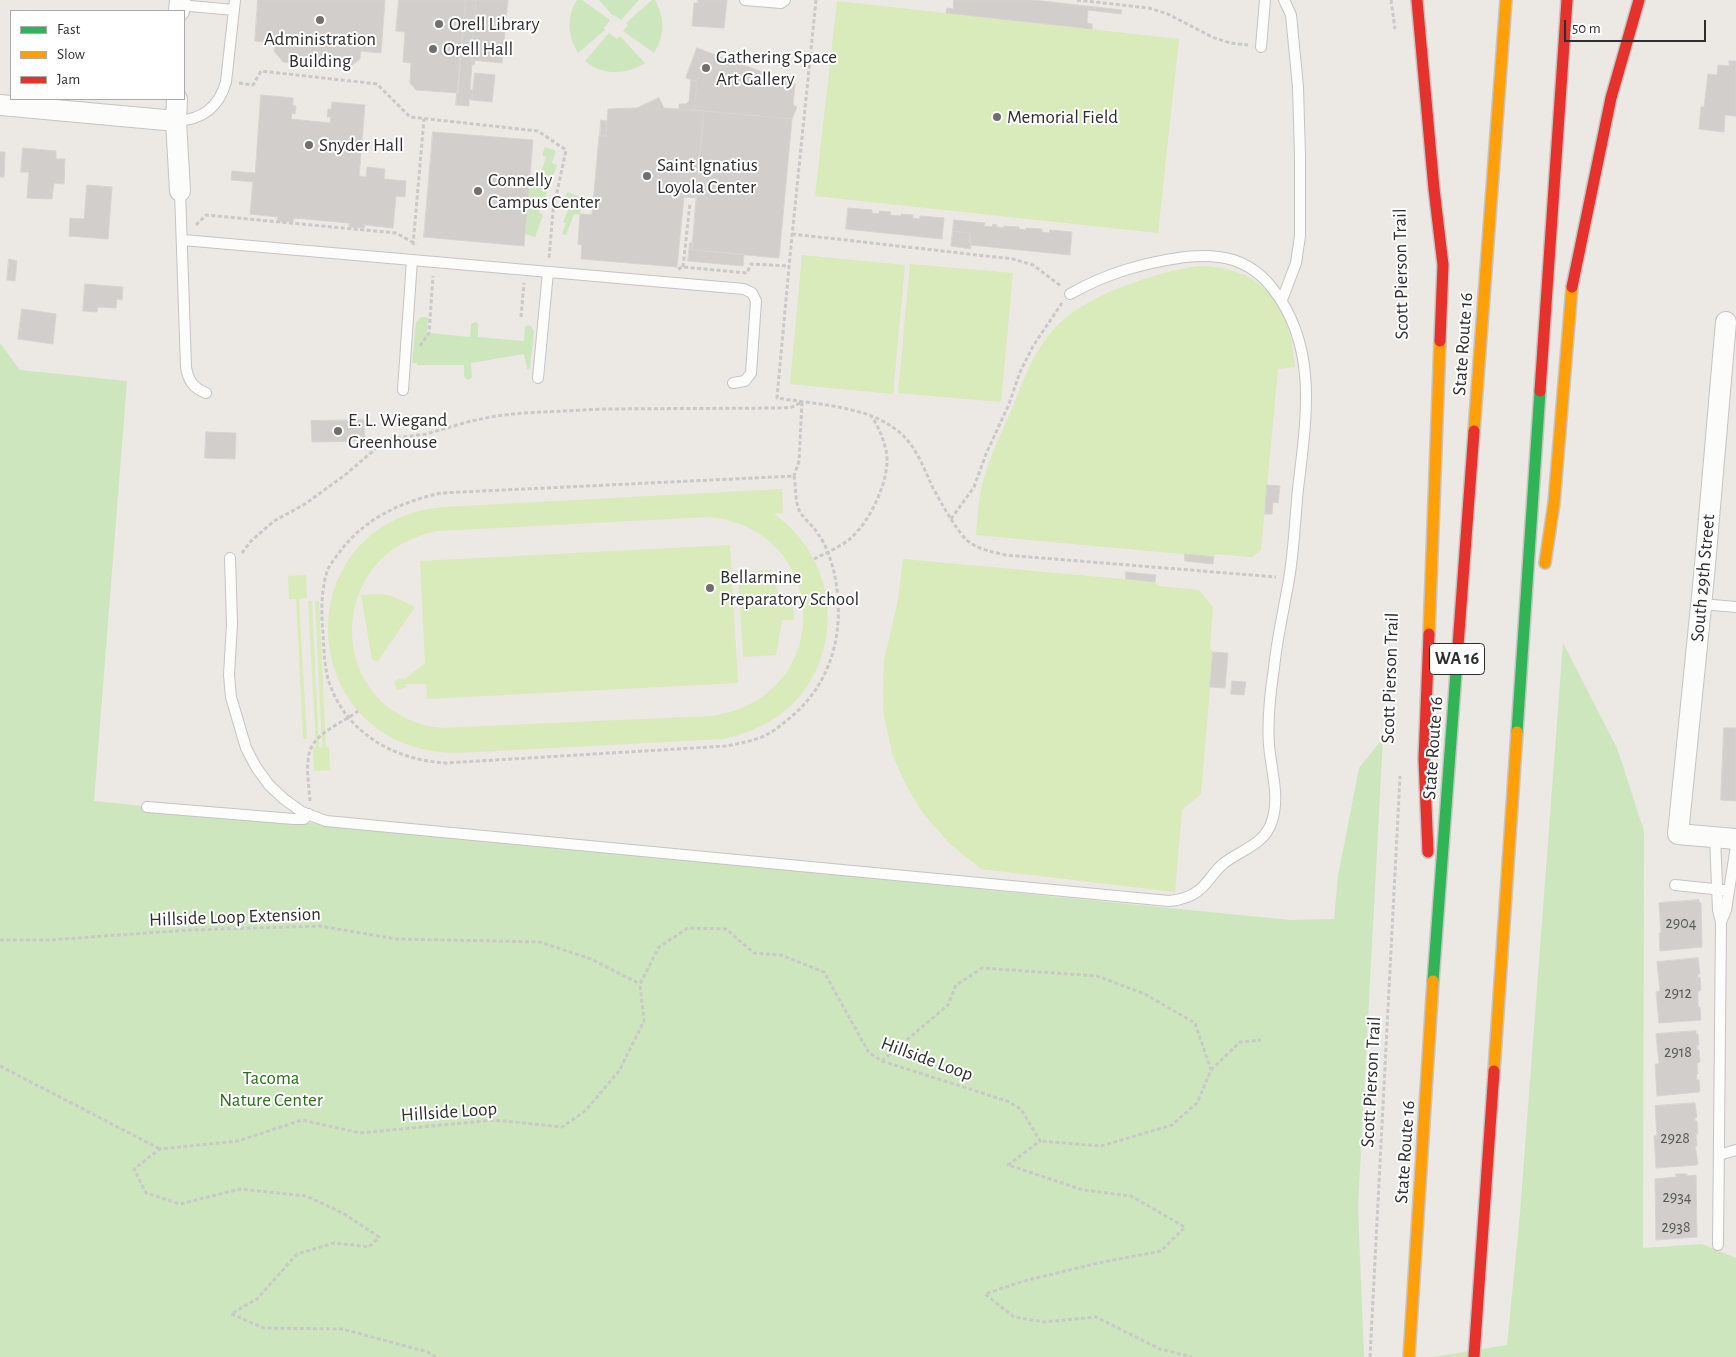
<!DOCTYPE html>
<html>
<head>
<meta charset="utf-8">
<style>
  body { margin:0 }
  #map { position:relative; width:1736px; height:1357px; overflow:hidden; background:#ece8e4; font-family:"Alegreya Sans",sans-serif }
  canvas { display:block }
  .legend { position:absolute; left:10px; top:10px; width:175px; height:90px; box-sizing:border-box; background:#fff; border:1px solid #ababab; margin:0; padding:6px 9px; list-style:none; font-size:15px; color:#2e2e2e }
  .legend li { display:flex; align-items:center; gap:10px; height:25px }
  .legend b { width:25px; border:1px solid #ababab }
  .scale { position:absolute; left:1564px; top:20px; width:142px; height:22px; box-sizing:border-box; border:2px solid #2e2e2e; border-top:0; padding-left:6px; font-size:15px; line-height:18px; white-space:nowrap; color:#2e2e2e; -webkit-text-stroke:4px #fff; paint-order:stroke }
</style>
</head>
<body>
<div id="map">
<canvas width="1736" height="1357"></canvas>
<ul class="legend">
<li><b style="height:6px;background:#30b455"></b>Fast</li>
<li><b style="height:6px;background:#ff9f0a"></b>Slow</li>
<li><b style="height:6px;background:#e5322d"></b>Jam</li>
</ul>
<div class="scale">50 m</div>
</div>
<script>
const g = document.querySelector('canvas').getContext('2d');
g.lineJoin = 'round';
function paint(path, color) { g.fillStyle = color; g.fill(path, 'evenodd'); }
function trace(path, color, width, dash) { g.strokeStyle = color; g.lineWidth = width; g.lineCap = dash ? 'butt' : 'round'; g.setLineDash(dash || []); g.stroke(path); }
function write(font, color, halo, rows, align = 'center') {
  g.font = font + ' "Alegreya Sans",sans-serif'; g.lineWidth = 4; g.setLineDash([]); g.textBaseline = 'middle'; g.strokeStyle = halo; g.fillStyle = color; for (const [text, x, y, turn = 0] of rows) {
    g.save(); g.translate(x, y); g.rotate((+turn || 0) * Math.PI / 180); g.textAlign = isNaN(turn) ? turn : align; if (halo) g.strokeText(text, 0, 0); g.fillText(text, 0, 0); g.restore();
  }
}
const green = new Path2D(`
  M 577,0 L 582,0 L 610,20 L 604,28 L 605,30 L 578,53 C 568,36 566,17 577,0 Z
  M 599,0 L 639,0 L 621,20 L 614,15 L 613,16 Z
  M 652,0 L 655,0 C 665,18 665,36 654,53 L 623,31 L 628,25 L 626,23 Z
  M 609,33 L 617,39 L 620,36 L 645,63 C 626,75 603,76 585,61 Z
  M 545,147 L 556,151 L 552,163 L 557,165 L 539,213 L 543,215 L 535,237 L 525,234 L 529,184 L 537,185 L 546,157 L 542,155 Z
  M 567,192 L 581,197 L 580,215 L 574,214 L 566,235 L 562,234 L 566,223 L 563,222 L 569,208 L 562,205 Z
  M 421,317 L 428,317 L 427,333 L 429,333 L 470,337 L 471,324 L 476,322 L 478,324 L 478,337 L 524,341 L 525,327 L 527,325 L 531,326 L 534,331 L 530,367 L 528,370 L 527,369 L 524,354 L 471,363 L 472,377 L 470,379 L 467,380 L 464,376 L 464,365 L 417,365 L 417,363 L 412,363 L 416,322 Z
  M 0,343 L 20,370 L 127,381 L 94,801 L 1290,920 L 1334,919 L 1338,876 L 1359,768 L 1383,738 L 1358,1207 L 1364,1357 L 0,1357 Z
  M 1563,643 L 1617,748 L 1644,831 L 1643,1248 L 1702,1244 L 1736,1258 L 1736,1357 L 1433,1357 L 1507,1345 L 1520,1213 Z`);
const pitch = new Path2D(`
  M 837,1 L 1179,39 L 1158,233 L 815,196 Z
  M 802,255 L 905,265 L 893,394 L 790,384 Z
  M 910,264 L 1013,273 L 1001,402 L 898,393 Z
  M 1199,266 C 1264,267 1291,305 1295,367 L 1278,369 L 1261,550 L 1252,557 L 1215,554 L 1214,557 L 976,535 C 978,513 979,491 986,471 C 993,448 1005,427 1014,404 C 1024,378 1033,353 1052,331 C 1083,295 1153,273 1199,266 Z
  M 782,489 L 783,513 L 774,514 C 830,553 845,631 806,688 C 787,716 756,732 723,739 L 458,753 C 292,752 283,521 444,507 ZM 708,517 C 833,528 837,701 710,716 L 441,728 C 325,715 321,552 438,531 Z
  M 730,545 L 738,683 L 427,699 L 426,684 L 405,684 L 406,687 L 397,690 L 394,681 L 403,678 L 404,680 L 425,663 L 420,561 Z
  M 903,559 L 1155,582 L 1159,586 L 1199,590 L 1213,607 L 1210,648 L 1213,652 L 1201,794 L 1182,810 L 1175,892 L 981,869 L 950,844 L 922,812 L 907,787 L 893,756 L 884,716 L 883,697 L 884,661 L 898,600 Z
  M 771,570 L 782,606 L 793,605 L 794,620 L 782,620 L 776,655 L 743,657 L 738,572 Z
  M 306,575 L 307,598 L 299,599 L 307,739 L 303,739 L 296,599 L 289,599 L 288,576 Z
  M 376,594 L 390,595 L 415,607 L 378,661 L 372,660 L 361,595 Z
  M 308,601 L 312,601 L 319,747 L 322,748 L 315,601 L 319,601 L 326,747 L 329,747 L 330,770 L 314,771 L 313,748 L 316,747 Z`);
const building = new Path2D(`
  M 258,0 L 385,0 L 381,53 L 361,51 L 360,59 L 348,68 L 283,62 L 274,51 L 275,43 L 255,41 Z
  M 399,0 L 466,0 L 458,93 L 416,90 L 410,83 L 411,63 L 403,62 L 405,32 L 396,31 Z
  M 466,0 L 476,0 L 471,60 L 475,61 L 474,65 L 472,64 L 470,90 L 473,90 L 472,100 L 469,99 L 469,106 L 456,105 Z
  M 476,0 L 508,0 L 502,63 L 471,60 Z
  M 698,0 L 727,0 L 724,28 L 692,26 L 694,3 L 698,3 Z
  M 954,0 L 1033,0 L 1122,10 L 1121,14 L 1088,10 L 1087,23 L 1092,24 L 1092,29 L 946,13 L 947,8 L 953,9 Z
  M 697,48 L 795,84 L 793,105 L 797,107 L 792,119 L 694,110 L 697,82 L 686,78 Z
  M 1729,61 L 1736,61 L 1736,116 L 1725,115 L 1724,132 L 1699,129 L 1701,107 L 1704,107 L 1708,74 L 1717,75 L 1718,65 L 1729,66 Z
  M 475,73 L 495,75 L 492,102 L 472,100 Z
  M 691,80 L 697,82 L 694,110 L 679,109 L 679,104 L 686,104 L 689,101 Z
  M 261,95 L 293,98 L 293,106 L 296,106 L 295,114 L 292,113 L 291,119 L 330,123 L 331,117 L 327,117 L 328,109 L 331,109 L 332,102 L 365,105 L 359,176 L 366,177 L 367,167 L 385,169 L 384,179 L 406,181 L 405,197 L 396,196 L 393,228 L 365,225 L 364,228 L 349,227 L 349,223 L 294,218 L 293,222 L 277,221 L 278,217 L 250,214 L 253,182 L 231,180 L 232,171 L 255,173 Z
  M 659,98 L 664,108 L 704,111 L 696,198 L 684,197 L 677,267 L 581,259 L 582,245 L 578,244 L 580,214 L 592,215 L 599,136 L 606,136 L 608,109 L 636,108 Z
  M 704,111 L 792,119 L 779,258 L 692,250 Z
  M 601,120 L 607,121 L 606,136 L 600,136 Z
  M 433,132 L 533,140 L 524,246 L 424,237 Z
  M 23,148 L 56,151 L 56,159 L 65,159 L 64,184 L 54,183 L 52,199 L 27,198 L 29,172 L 21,172 Z
  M 0,152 L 5,152 L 4,177 L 0,177 Z
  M 87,185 L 112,187 L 108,239 L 69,236 L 70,218 L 84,219 Z
  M 848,208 L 872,210 L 872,213 L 879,214 L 879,211 L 891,212 L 890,215 L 901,216 L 901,214 L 913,215 L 913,218 L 920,219 L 920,216 L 944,218 L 942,239 L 846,229 Z
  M 954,220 L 985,223 L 984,226 L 992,227 L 993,224 L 997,225 L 996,227 L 1004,228 L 1004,226 L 1019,227 L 1019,229 L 1026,230 L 1026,228 L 1042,229 L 1042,232 L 1049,233 L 1050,230 L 1072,232 L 1070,255 L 971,245 L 971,242 L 969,242 L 970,233 L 953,231 Z
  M 953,231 L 970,233 L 971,249 L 951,246 Z
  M 690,243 L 692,243 L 692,250 L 744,254 L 743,266 L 688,261 Z
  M 9,259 L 17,261 L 15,281 L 7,280 Z
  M 85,284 L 123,287 L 122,300 L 117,299 L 116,308 L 98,307 L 97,312 L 83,311 Z
  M 22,309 L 56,314 L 53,344 L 18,339 Z
  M 364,420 L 365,441 L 312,442 L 311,421 Z
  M 206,432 L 236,433 L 235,459 L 205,458 Z
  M 1267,485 L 1280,486 L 1278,503 L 1273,502 L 1272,514 L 1265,514 Z
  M 1185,554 L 1214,557 L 1213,564 L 1185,561 Z
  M 1126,572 L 1156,575 L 1155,582 L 1126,579 Z
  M 1213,652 L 1228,653 L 1225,688 L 1210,687 Z
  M 1232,681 L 1246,682 L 1244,695 L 1231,694 Z
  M 1724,728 L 1736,728 L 1736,801 L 1721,800 Z
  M 1699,900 L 1699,903 L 1701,903 L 1702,947 L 1660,951 L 1659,933 L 1661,933 L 1659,903 Z
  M 1698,958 L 1700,974 L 1698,974 L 1698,978 L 1700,977 L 1701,990 L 1698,992 L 1698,1007 L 1700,1007 L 1701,1020 L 1659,1023 L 1656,992 L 1660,991 L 1657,962 Z
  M 1696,1031 L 1696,1034 L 1698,1034 L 1699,1045 L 1697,1045 L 1697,1050 L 1699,1050 L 1700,1062 L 1697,1063 L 1698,1074 L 1696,1074 L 1697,1080 L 1699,1080 L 1700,1091 L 1698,1092 L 1657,1096 L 1655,1064 L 1659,1064 L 1656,1034 Z
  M 1695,1103 L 1697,1117 L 1695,1118 L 1695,1121 L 1697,1121 L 1698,1134 L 1696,1134 L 1697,1146 L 1695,1146 L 1698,1163 L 1697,1165 L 1656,1168 L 1654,1136 L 1657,1136 L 1655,1106 Z
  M 1676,1174 L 1687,1174 L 1687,1176 L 1696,1175 L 1697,1237 L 1656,1240 L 1655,1179 L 1676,1177 Z`);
const path = new Path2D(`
  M 816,0 L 790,256 L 777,398 C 814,404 864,406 894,428 C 915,442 923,467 933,488 C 940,501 947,513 954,524 C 959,531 965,540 972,544 C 982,550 993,552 1005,555 L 1276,577
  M 1077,0 L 1149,8 L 1168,14 L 1212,37 L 1230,43 L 1248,45
  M 1391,0 L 1395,29
  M 239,83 L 253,85 L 261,71 L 377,84 L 410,117 L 538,131 L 566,150 L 553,211 L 549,259
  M 196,225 L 206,215 L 396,233 L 416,244
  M 792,234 L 1013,259 L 1033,265 L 1061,286
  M 413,245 L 424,119
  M 683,267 L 690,203
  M 678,269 L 683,267 L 747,273 L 751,264 L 789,266
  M 521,317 L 524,283
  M 420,346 L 429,333 L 433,276
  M 794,476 C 796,487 795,501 799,510 C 804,520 813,525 818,534 C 826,544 831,560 834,572 C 846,626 834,681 791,717 C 781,725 771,734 759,738 C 748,742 737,744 726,746 L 446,763 C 394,760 346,733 329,682 C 324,666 324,649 323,633 C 321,613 321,588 328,569 C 331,563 335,558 339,553 C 363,519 401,502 441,493 Z
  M 951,519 L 974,487 L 986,454 L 1009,404 L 1020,372 L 1033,346 L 1062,303
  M 242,553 L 251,541 L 274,521 L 305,504 L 345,475 L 380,445 L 389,439 L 426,434 L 471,421 L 496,416 L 523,413 L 604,409 L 782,408 L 792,407 L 802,402 L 799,461 L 794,476
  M 814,559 C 826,553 840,547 851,538 C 871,520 892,476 886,450 C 883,438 879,428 872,417
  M 310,801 C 309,786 306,769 309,754 C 313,733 343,723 358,711
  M 0,940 L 49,940 L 189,930 L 320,926 L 396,939 L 540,942 L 591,959 L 640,984
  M 882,1061 L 948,1005 L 956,985 L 982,968 L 1097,976 L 1145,994 L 1195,1023 L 1211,1070 L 1197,1103 L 1172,1125 L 1101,1146 L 1040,1141
  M 0,1066 L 160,1149
  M 1211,1070 L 1240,1042 L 1261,1040
  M 436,1357 L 428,1352 L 342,1329 L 264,1328 L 231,1314 L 257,1299 L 297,1254 L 334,1243 L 369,1247 L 379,1237 L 343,1213 L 306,1196 L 240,1189 L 180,1204 L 146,1193 L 134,1169 L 160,1149 L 238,1141 L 302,1120 L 360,1133 L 494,1120 L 562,1127 L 586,1110 L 619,1071 L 644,1021 L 640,984 L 659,947 L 688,928 L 726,929 L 754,953 L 781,955 L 824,972 L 869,1053 L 882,1061 L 1007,1101 L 1021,1109 L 1040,1141 L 1008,1165 L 1083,1190 L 1131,1196 L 1185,1227 L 1161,1251 L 1098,1263 L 1024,1281 L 985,1294 L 1014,1317 L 1044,1322 L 1096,1317 L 1160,1349 L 1192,1357
  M 1370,1357 L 1400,776`);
const lane = new Path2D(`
  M 745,0 L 781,3 L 785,0
  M 179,5 L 234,10
  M 1261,47 L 1265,0
  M 176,121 C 202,120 219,107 226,82 L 235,0
  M 180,191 L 186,367 C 188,380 193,388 206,393
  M 183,240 L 744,289 L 752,293 L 756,301 L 751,373 L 745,381 L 733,383
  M 1282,300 L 1296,263 L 1300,236 L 1300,156 L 1298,87 L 1291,15 L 1284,0
  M 538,378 L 548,272
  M 403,390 L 412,260
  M 230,558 L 232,624 L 229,675 L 231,697 L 246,748 L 256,767 L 269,785 L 284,799 L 302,812 L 326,821 L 1169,901 C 1180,900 1189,898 1198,891 C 1208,884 1213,872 1223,864 C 1240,850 1265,845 1272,821 C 1280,796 1271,770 1269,745 C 1267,719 1270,694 1274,668 C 1277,638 1284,609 1289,579 C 1294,550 1295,519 1298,489 C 1306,420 1319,348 1273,289 C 1250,259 1221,253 1185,257 C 1143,263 1107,273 1070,294
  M 1701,604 L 1736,607
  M 147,807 L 294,819 L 304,819 L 309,814
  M 1715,837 L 1718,910 L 1721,922 L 1726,910 L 1736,846
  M 1675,885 L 1723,890
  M 1719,1155 L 1736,1150
  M 1718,1245 L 1721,922`);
const street = new Path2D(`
  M 179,11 L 180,0
  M 177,99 L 176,121 L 180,191
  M 0,105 L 176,121
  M 1726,322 L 1704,576 L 1678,834 L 1736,839`);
const fast = new Path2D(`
  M 1517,732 L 1540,391
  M 1433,981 L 1458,646`);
const slow = new Path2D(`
  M 1474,431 L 1506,0
  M 1545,563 L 1554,503 L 1572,287
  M 1429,634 L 1440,341
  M 1494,1071 L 1517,732
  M 1409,1357 L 1433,981`);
const jam = new Path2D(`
  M 1417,0 L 1434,189 L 1443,265 L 1440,341
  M 1572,287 L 1611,98 L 1639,0
  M 1540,391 L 1567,0
  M 1458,646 L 1474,431
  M 1428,852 L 1424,759 L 1429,634
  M 1474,1357 L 1494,1071`);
const markers = [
  [320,20,5,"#706f6e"],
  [439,24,5,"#706f6e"],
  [433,49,5,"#706f6e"],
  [706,68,5,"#706f6e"],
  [997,117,5,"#706f6e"],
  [309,145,5,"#706f6e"],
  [647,176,5,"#706f6e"],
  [478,191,5,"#706f6e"],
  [338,431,5,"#706f6e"],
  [710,588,5,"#706f6e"]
];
const numberNames = [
  ["2904",1681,923],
  ["2912",1678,993],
  ["2918",1678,1052],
  ["2928",1675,1138],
  ["2934",1677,1197],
  ["2938",1676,1227]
];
const shields = [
  [1457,659,55]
];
const shieldNames = [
  ["WA 16",1457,659]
];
const poiNames = [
  ["Orell Library",449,24],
  ["Administration",320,39,"center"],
  ["Building",320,61,"center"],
  ["Orell Hall",443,49],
  ["Gathering Space",716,57],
  ["Art Gallery",716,79],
  ["Memorial Field",1007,117],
  ["Snyder Hall",319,145],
  ["Saint Ignatius",657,165],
  ["Loyola Center",657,187],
  ["Connelly",488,180],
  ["Campus Center",488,202],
  ["E. L. Wiegand",348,420],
  ["Greenhouse",348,442],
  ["Bellarmine",720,577],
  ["Preparatory School",720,599]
];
const streetNames = [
  ["Scott Pierson Trail",1401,274,-91],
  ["State Route 16",1463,344,-86],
  ["South 29th Street",1703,578,-85],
  ["Scott Pierson Trail",1390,678,-88],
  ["State Route 16",1433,748,-86],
  ["Hillside Loop Extension",235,917,-2],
  ["Hillside Loop",927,1059,20],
  ["Scott Pierson Trail",1371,1082,-87],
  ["Hillside Loop",449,1112,-4],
  ["State Route 16",1405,1152,-86]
];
const parkNames = [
  ["Tacoma",271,1078],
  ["Nature Center",271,1100]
];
paint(green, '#cee6be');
paint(pitch, '#d9eabb');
paint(building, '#d1cecb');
trace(building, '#d7d4d0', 1);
trace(lane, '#c5c4c5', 12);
trace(street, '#c5c4c5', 22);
trace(fast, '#c6c5c4', 14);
trace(slow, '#c6c5c4', 14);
trace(jam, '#c6c5c4', 14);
trace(path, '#c9c9c8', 3, [4, 2.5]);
trace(lane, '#fcfcfb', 10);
trace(street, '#fcfcfb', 20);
trace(fast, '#30b455', 11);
trace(slow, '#ff9f0a', 11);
trace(jam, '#e5322d', 11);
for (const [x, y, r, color] of markers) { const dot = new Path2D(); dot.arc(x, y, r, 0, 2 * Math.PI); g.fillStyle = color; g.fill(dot); trace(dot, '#fff', 2); }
write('16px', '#585857', null, numberNames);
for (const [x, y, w] of shields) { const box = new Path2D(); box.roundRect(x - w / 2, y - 15.5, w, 31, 4); g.fillStyle = '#fff'; g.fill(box); trace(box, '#2e2e2e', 1); }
write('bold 18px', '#2e2e2e', null, shieldNames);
write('19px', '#2e2e2e', '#fff', poiNames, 'left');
write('19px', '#2e2e2e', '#fff', streetNames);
write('19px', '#2c6e1b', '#fff', parkNames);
</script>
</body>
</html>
